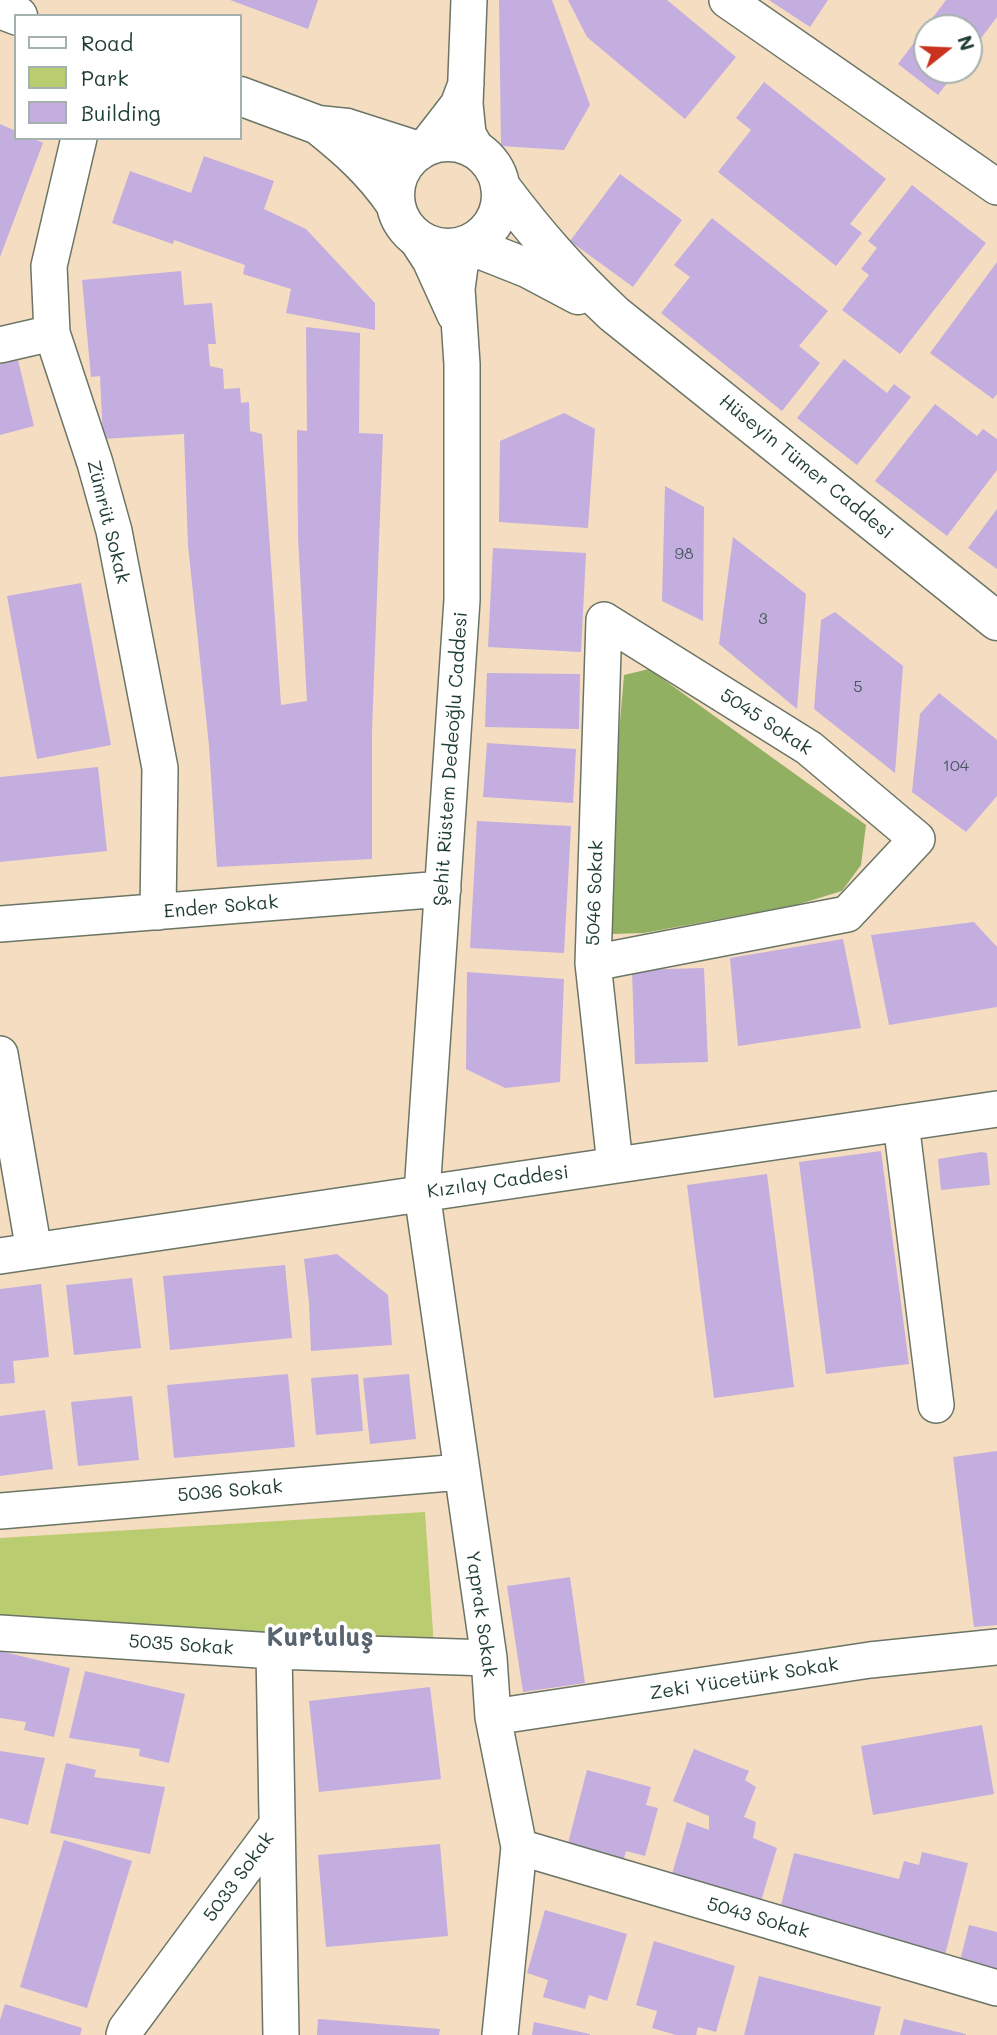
<!DOCTYPE html>
<html>
<head>
<meta charset="utf-8">
<style>
  body { margin:0 }
  #map { position:relative; width:997px; height:2035px; overflow:hidden; background:#f5ddc1; font-family:Mali,sans-serif }
  canvas { display:block }
  .legend { position:absolute; left:14px; top:14px; width:228px; height:126px; box-sizing:border-box; background:#fff; border:2px solid #a5b1ae; margin:0; padding:9px 12px; list-style:none; font-size:21px; color:#1f3d34 }
  .legend li { display:flex; align-items:center; gap:14px; height:35px }
  .legend b { width:35px; border:2px solid #a5b1ae }
  .north { position:absolute; left:913px; top:14px; width:70px; height:70px; box-sizing:border-box; background:#fff; border:2px solid #a5b1ae; border-radius:50%; rotate:72deg; font-size:19px; font-weight:700; line-height:28px; text-align:center; color:#1f3d34 }
  .north::after { content:''; display:block; margin:auto; width:24px; height:32px; background:#c8321e; clip-path:polygon(50% 0,100% 100%,50% 72%,0 100%) }
</style>
</head>
<body>
<div id="map">
<canvas width="997" height="2035"></canvas>
<ul class="legend">
<li><b style="height:9px;background:#fff"></b>Road</li>
<li><b style="height:19px;background:#b9cc6f"></b>Park</li>
<li><b style="height:19px;background:#c3aedf"></b>Building</li>
</ul>
<div class="north">N</div>
</div>
<script>
const g = document.querySelector('canvas').getContext('2d');
g.lineJoin = 'round';
function paint(path, color) { g.fillStyle = color; g.fill(path, 'evenodd'); }
function trace(path, color, width, dash) { g.strokeStyle = color; g.lineWidth = width; g.lineCap = dash ? 'butt' : 'round'; g.setLineDash(dash || []); g.stroke(path); }
function write(font, color, halo, rows, align = 'center') {
  g.font = font + ' Mali,sans-serif'; g.lineWidth = 7; g.setLineDash([]); g.textBaseline = 'middle'; g.strokeStyle = halo; g.fillStyle = color; for (const [text, x, y, turn = 0] of rows) {
    g.save(); g.translate(x, y); g.rotate((+turn || 0) * Math.PI / 180); g.textAlign = isNaN(turn) ? turn : align; if (halo) g.strokeText(text, 0, 0); g.fillText(text, 0, 0); g.restore();
  }
}
const green = new Path2D(`
  M 425,1512 L 434,1648 L 0,1621 L 0,1538 Z`);
const forest = new Path2D(`
  M 649,669 L 866,825 L 861,865 L 842,891 L 796,905 L 644,933 L 612,934 L 610,838 L 624,675 Z`);
const building = new Path2D(`
  M 230,0 L 318,0 L 308,29 Z
  M 499,0 L 552,0 L 590,105 L 564,150 L 501,146 Z
  M 568,0 L 667,0 L 736,57 L 685,119 L 587,37 Z
  M 769,0 L 828,0 L 810,27 Z
  M 946,0 L 997,0 L 997,17 L 969,54 L 969,28 L 927,28 L 927,70 L 957,70 L 938,95 L 898,64 Z
  M 764,82 L 886,179 L 850,224 L 862,233 L 836,266 L 718,172 L 751,130 L 736,118 Z
  M 0,124 L 16,131 L 16,138 L 32,138 L 43,143 L 0,257 Z
  M 204,156 L 274,181 L 264,209 L 306,229 L 375,303 L 375,330 L 286,313 L 291,289 L 243,274 L 245,265 L 174,240 L 173,244 L 112,223 L 130,171 L 191,193 Z
  M 620,174 L 682,220 L 633,287 L 570,241 Z
  M 912,185 L 986,243 L 900,354 L 842,310 L 869,275 L 861,269 L 877,248 L 868,241 Z
  M 712,218 L 828,311 L 799,346 L 820,363 L 782,411 L 661,313 L 690,277 L 674,265 Z
  M 997,262 L 997,394 L 993,399 L 930,353 Z
  M 181,271 L 184,305 L 212,303 L 216,344 L 208,344 L 210,366 L 223,369 L 224,389 L 240,388 L 241,403 L 249,402 L 250,431 L 262,434 L 281,705 L 307,701 L 298,537 L 297,430 L 307,431 L 306,327 L 360,333 L 359,433 L 383,434 L 372,731 L 372,859 L 217,867 L 209,746 L 188,545 L 184,434 L 103,439 L 100,376 L 91,377 L 82,280 Z
  M 844,359 L 887,393 L 894,384 L 911,397 L 857,465 L 797,418 Z
  M 18,360 L 34,426 L 0,435 L 0,364 Z
  M 935,404 L 977,436 L 983,429 L 997,439 L 997,470 L 947,536 L 875,481 Z
  M 564,413 L 595,429 L 588,528 L 499,522 L 500,441 Z
  M 665,486 L 704,507 L 703,621 L 662,601 Z
  M 997,509 L 997,569 L 968,548 Z
  M 733,537 L 806,594 L 797,709 L 719,644 Z
  M 493,548 L 586,553 L 581,652 L 488,647 Z
  M 81,583 L 111,745 L 37,759 L 7,596 Z
  M 835,612 L 903,666 L 895,773 L 814,709 L 821,620 Z
  M 487,673 L 580,674 L 579,729 L 485,727 Z
  M 939,693 L 997,740 L 997,796 L 966,832 L 912,792 L 920,714 Z
  M 487,743 L 576,749 L 573,803 L 483,797 Z
  M 98,767 L 107,851 L 0,862 L 0,777 Z
  M 477,821 L 571,826 L 564,953 L 470,948 Z
  M 974,922 L 997,947 L 997,1007 L 889,1025 L 871,935 Z
  M 843,939 L 861,1028 L 738,1046 L 730,958 Z
  M 704,968 L 708,1062 L 635,1064 L 632,970 Z
  M 467,972 L 564,979 L 560,1082 L 505,1088 L 466,1069 Z
  M 881,1151 L 909,1364 L 826,1374 L 799,1162 Z
  M 981,1152 L 987,1153 L 990,1185 L 941,1190 L 938,1159 Z
  M 767,1174 L 794,1387 L 714,1398 L 687,1185 Z
  M 337,1254 L 388,1295 L 392,1345 L 311,1351 L 309,1303 L 304,1259 Z
  M 285,1265 L 292,1338 L 170,1350 L 163,1276 Z
  M 132,1278 L 141,1348 L 74,1355 L 66,1285 Z
  M 41,1284 L 49,1357 L 13,1361 L 15,1383 L 0,1384 L 0,1289 Z
  M 288,1374 L 295,1447 L 174,1458 L 167,1385 Z
  M 358,1374 L 363,1431 L 316,1435 L 311,1378 Z
  M 409,1374 L 416,1439 L 370,1444 L 363,1378 Z
  M 132,1396 L 139,1460 L 78,1466 L 71,1402 Z
  M 45,1410 L 53,1469 L 0,1476 L 0,1416 Z
  M 997,1451 L 997,1625 L 974,1627 L 953,1457 Z
  M 570,1577 L 585,1683 L 523,1692 L 507,1586 Z
  M 0,1651 L 70,1668 L 54,1737 L 24,1730 L 26,1722 L 0,1718 Z
  M 85,1671 L 185,1694 L 169,1763 L 139,1756 L 140,1749 L 69,1738 Z
  M 430,1687 L 441,1779 L 319,1792 L 309,1701 Z
  M 982,1725 L 994,1794 L 873,1815 L 861,1746 Z
  M 694,1749 L 749,1771 L 745,1780 L 756,1787 L 744,1817 L 756,1822 L 753,1838 L 777,1848 L 758,1911 L 670,1881 L 687,1822 L 709,1830 L 709,1816 L 673,1801 Z
  M 0,1751 L 45,1758 L 28,1825 L 0,1818 Z
  M 66,1763 L 96,1770 L 94,1777 L 165,1787 L 150,1854 L 50,1833 Z
  M 587,1770 L 651,1787 L 646,1805 L 658,1808 L 645,1856 L 626,1851 L 622,1866 L 566,1851 Z
  M 64,1840 L 132,1861 L 87,2008 L 20,1987 Z
  M 440,1844 L 448,1936 L 326,1947 L 318,1855 Z
  M 922,1852 L 968,1863 L 943,1963 L 777,1921 L 794,1853 L 899,1879 L 904,1861 L 919,1865 Z
  M 545,1910 L 627,1934 L 607,2001 L 589,1995 L 585,2009 L 543,1997 L 548,1980 L 527,1973 Z
  M 969,1925 L 997,1932 L 997,1979 L 958,1969 Z
  M 654,1941 L 735,1966 L 716,2032 L 698,2027 L 696,2035 L 676,2035 L 652,2028 L 657,2011 L 636,2005 Z
  M 759,1976 L 881,2007 L 874,2035 L 744,2035 Z
  M 5,2004 L 82,2028 L 80,2035 L 0,2035 L 0,2020 Z
  M 318,2019 L 440,2029 L 439,2035 L 317,2035 Z
  M 904,2019 L 966,2034 L 966,2035 L 900,2035 Z
  M 534,2022 L 590,2034 L 590,2035 L 532,2035 Z`);
const street = new Path2D(`
  M 469,0 L 465,104 L 468,134 L 477,150
  M 727,0 L 997,187
  M 79,138 L 49,266 L 52,333 L 95,463 L 114,531 L 160,768 L 158,912
  M 427,145 L 458,105 L 466,84
  M 415,237 L 430,260 L 455,315
  M 469,245 L 460,266 L 457,289 L 462,364 L 462,600 L 422,1193 L 489,1658 L 493,1717 L 519,1847 L 500,2035
  M 0,345 L 52,333
  M 604,620 L 593,963 L 615,1165
  M 0,924 L 443,889
  M 593,963 L 847,914 L 917,839 L 809,748 L 604,620
  M 0,1054 L 34,1251
  M 901,1123 L 936,1405
  M 0,1256 L 997,1109
  M 0,1511 L 461,1472
  M 0,1633 L 274,1651 L 489,1658
  M 274,1651 L 281,2035
  M 493,1717 L 870,1660 L 997,1647
  M 519,1847 L 997,1988
  M 124,2035 L 126,2029 L 276,1826`);
const secondary = new Path2D(`
  M 0,9 L 18,16
  M 240,96 L 318,125
  M395 195a53 53 0 1 1 106 0a53 53 0 1 1-106 0Z
  M 500,186 C 537,235 569,272 614,314 L 997,621
  M 394,202 C 372,170 348,149 318,125 L 347,128 L 419,151
  M 469,245 L 527,268 L 578,295`);
const numberNames = [
  ["98",684,554],
  ["3",763,619],
  ["5",858,687],
  ["104",956,766]
];
const streetNames = [
  ["Hüseyin Tümer Caddesi",806,467,39],
  ["Zümrüt Sokak",108,522,76],
  ["5045 Sokak",766,722,33],
  ["Şehit Rüstem Dedeoğlu Caddesi",451,759,-86],
  ["5046 Sokak",595,893,-88],
  ["Ender Sokak",221,907,-5],
  ["Kızılay Caddesi",498,1182,-8],
  ["5036 Sokak",230,1491,-5],
  ["Yaprak Sokak",481,1614,82],
  ["5035 Sokak",181,1645,4],
  ["Zeki Yücetürk Sokak",744,1679,-9],
  ["5033 Sokak",239,1877,-54],
  ["5043 Sokak",758,1918,16]
];
const districtNames = [
  ["Kurtuluş",320,1638]
];
paint(green, '#b9cc6f');
paint(forest, '#92b062');
paint(building, '#c3aedf');
trace(street, '#6a7565', 38);
trace(secondary, '#6a7565', 41);
trace(street, '#fff', 35);
trace(secondary, '#fff', 38);
write('16px', '#48595f', null, numberNames);
write('19px', '#1f3d34', '#fff', streetNames);
write('bold 26px', '#586570', '#fff', districtNames);
</script>
</body>
</html>
